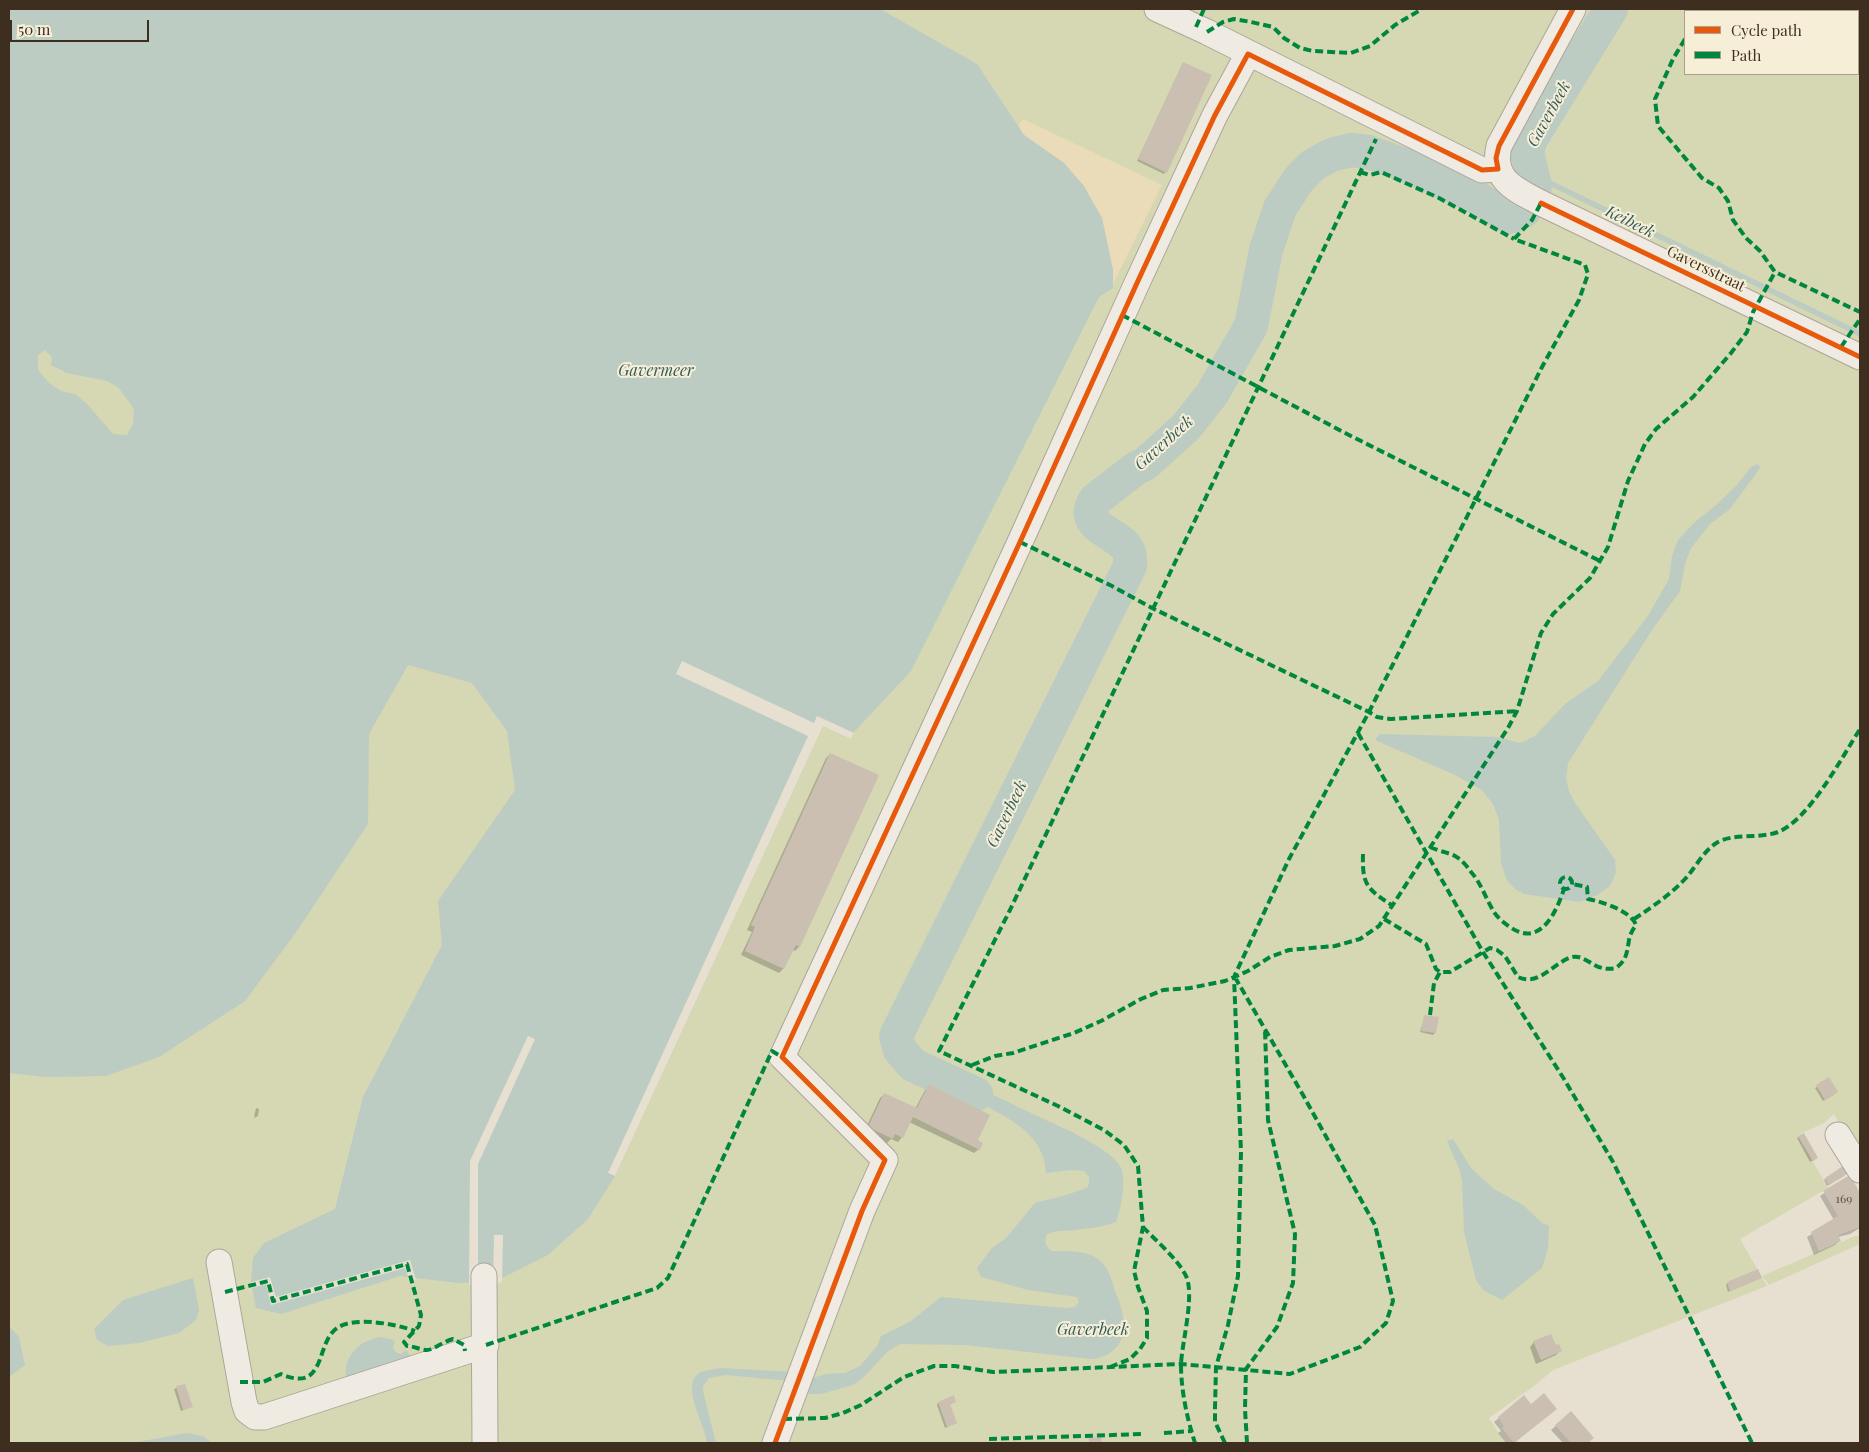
<!DOCTYPE html>
<html>
<head>
<meta charset="utf-8">
<style>
  body { margin:0 }
  #map { position:relative; width:1869px; height:1452px; overflow:hidden; background:#e7e0d1; font-family:"Playfair Display",serif }
  canvas { display:block }
  .frame { position:absolute; inset:0; border:10px solid #3d2e20; pointer-events:none }
  .legend { position:absolute; left:1684px; top:10px; width:175px; height:65px; box-sizing:border-box; background:#f7eed8; border:1px solid #ada18e; margin:0; padding:6px 9px; list-style:none; font-size:15px; color:#3d2e20 }
  .legend li { display:flex; align-items:center; gap:10px; height:25px }
  .legend b { width:25px; border:1px solid #ada18e }
  .scale { position:absolute; left:10px; top:20px; width:139px; height:22px; box-sizing:border-box; border:2px solid #3d2e20; border-top:0; padding-left:6px; font-size:15px; line-height:18px; white-space:nowrap; color:#3d2e20; -webkit-text-stroke:4px #f7eed8; paint-order:stroke }
</style>
</head>
<body>
<div id="map">
<canvas width="1869" height="1452"></canvas>
<div class="frame"></div>
<ul class="legend">
<li><b style="height:6px;background:#e8590c"></b>Cycle path</li>
<li><b style="height:6px;background:#00873e"></b>Path</li>
</ul>
<div class="scale">50 m</div>
</div>
<script>
const g = document.querySelector('canvas').getContext('2d');
g.lineJoin = 'round';
function paint(path, color) { g.fillStyle = color; g.fill(path, 'evenodd'); }
function trace(path, color, width, dash) { g.strokeStyle = color; g.lineWidth = width; g.lineCap = dash ? 'butt' : 'round'; g.setLineDash(dash || []); g.stroke(path); }
function write(font, color, halo, rows, align = 'center') {
  g.font = font + ' "Playfair Display",serif'; g.lineWidth = 4; g.setLineDash([]); g.textBaseline = 'middle'; g.strokeStyle = halo; g.fillStyle = color; for (const [text, x, y, turn = 0] of rows) {
    g.save(); g.translate(x, y); g.rotate((+turn || 0) * Math.PI / 180); g.textAlign = isNaN(turn) ? turn : align; if (halo) g.strokeText(text, 0, 0); g.fillText(text, 0, 0); g.restore();
  }
}
const green = new Path2D(`
  M 9,9 L 1860,9 L 1860,1160 L 1834,1114 L 1824,1123 L 1798,1135 L 1828,1188 L 1740,1239 L 1767,1286 L 1553,1370 L 1534,1386 L 1489,1418 L 1505,1443 L 9,1443 ZM 1685,11 L 1858,11 L 1858,74 L 1685,74 Z
  M 1855,1236 L 1860,1236 L 1860,1244 L 1769,1285 L 1762,1276 Z`);
const sand = new Path2D(`
  M 1023,119 L 1162,185 L 1113,284 L 1113,270 L 1102,218 L 1064,163 L 1024,135 L 1018,126 Z`);
const water = new Path2D(`
  M 9,9 L 880,9 L 977,64 L 1024,135 L 1064,163 L 1084,186 L 1102,218 L 1113,270 L 1113,288 L 1099,297 L 911,671 L 854,732 L 851,739 L 823,726 L 615,1176 L 588,1219 L 548,1255 L 494,1282 L 458,1283 L 400,1276 L 281,1314 L 256,1308 L 251,1282 L 253,1258 L 264,1243 L 335,1209 L 363,1097 L 442,945 L 438,901 L 515,790 L 507,731 L 472,683 L 408,665 L 369,734 L 368,824 L 297,931 L 245,1001 L 159,1057 L 106,1076 L 45,1077 L 9,1073 ZM 45,350 L 52,357 L 51,365 L 67,373 L 107,381 L 118,387 L 134,409 L 133,424 L 127,435 L 113,434 L 87,404 L 75,394 L 61,391 L 49,383 L 38,370 L 38,355 Z
  M 1758,464 L 1760,468 L 1730,509 L 1710,524 L 1691,548 L 1685,564 L 1680,591 L 1652,630 L 1568,763 L 1566,779 L 1569,791 L 1575,803 L 1615,860 L 1616,872 L 1610,886 L 1597,895 L 1580,902 L 1524,894 L 1515,889 L 1507,880 L 1501,863 L 1499,820 L 1493,804 L 1482,790 L 1455,775 L 1375,740 L 1380,734 L 1497,737 L 1520,743 L 1535,736 L 1565,704 L 1598,681 L 1648,616 L 1669,579 L 1672,556 L 1678,540 L 1695,522 L 1715,506 L 1737,485 L 1751,467 Z
  M 937,1068 C 968,1083 1000,1098 1031,1113 C 1053,1124 1107,1145 1120,1166 C 1127,1177 1121,1210 1116,1222 C 1103,1227 1089,1228 1075,1230 C 1065,1231 1057,1230 1047,1234 C 1044,1241 1045,1245 1051,1251 C 1065,1251 1079,1250 1093,1256 C 1107,1263 1111,1277 1115,1291 C 1118,1299 1122,1308 1123,1317 C 1128,1341 1113,1358 1090,1359 L 965,1345 L 901,1344 L 888,1351 L 865,1376 L 853,1385 L 821,1394 L 804,1394 L 810,1379 L 826,1374 L 845,1373 L 860,1366 L 877,1346 L 881,1336 L 911,1321 L 941,1297 L 1065,1308 L 1075,1307 L 1079,1302 L 1077,1297 L 1028,1290 L 981,1277 L 977,1268 L 992,1248 L 1006,1238 L 1035,1203 L 1066,1195 L 1087,1188 L 1089,1183 L 1089,1177 L 1084,1171 L 1071,1170 L 1046,1173 C 1045,1165 1044,1157 1040,1150 C 1026,1118 962,1096 931,1082 Z
  M 1453,1139 L 1471,1168 L 1494,1189 L 1523,1205 L 1542,1223 L 1549,1226 L 1548,1248 L 1542,1268 L 1502,1300 L 1483,1290 L 1476,1280 L 1464,1232 L 1462,1181 L 1460,1171 L 1447,1141 Z
  M 193,1278 L 199,1310 L 196,1320 L 179,1333 L 139,1343 L 108,1346 L 97,1340 L 94,1329 L 123,1300 Z
  M 9,1326 L 19,1337 L 25,1365 L 9,1377 Z
  M 380,1337 L 391,1339 L 395,1342 C 391,1348 395,1353 401,1354 L 406,1350 L 411,1357 L 347,1383 C 341,1359 357,1341 380,1337 Z
  M 721,1368 L 793,1372 L 790,1381 L 726,1375 L 709,1378 L 703,1386 L 703,1391 L 716,1443 L 707,1443 C 706,1425 678,1384 701,1372 C 707,1370 715,1369 721,1368 Z
  M 187,1433 L 203,1436 L 212,1443 L 107,1443 L 137,1442 Z`);
const pier = new Path2D(`
  M 682,661 L 814,723 L 817,716 L 854,733 L 851,739 L 823,726 L 615,1176 L 608,1173 L 808,736 L 676,674 Z
  M 528,1036 L 535,1039 L 478,1164 L 478,1285 L 469,1285 L 470,1161 Z
  M 494,1235 L 503,1235 L 502,1282 L 493,1285 Z
  M 410,1260 L 416,1280 L 409,1279 L 405,1268 L 271,1305 L 266,1284 L 249,1289 L 248,1283 L 270,1277 L 276,1297 Z`);
const shadow = new Path2D(`
  M 1183,63 L 1166,172 L 1164,174 L 1137,161 Z
  M 830,754 L 878,776 L 799,947 L 795,951 L 792,950 L 783,969 L 779,973 L 741,955 L 752,932 L 747,930 L 826,758 Z
  M 1425,1016 L 1435,1033 L 1433,1035 L 1420,1032 Z
  M 1829,1079 L 1835,1094 L 1823,1101 L 1815,1088 Z
  M 929,1086 L 976,1141 L 979,1149 L 974,1153 L 909,1122 L 902,1137 L 898,1142 L 891,1139 L 887,1143 L 864,1132 L 880,1098 L 885,1094 L 915,1109 L 925,1090 Z
  M 256,1108 L 259,1109 L 258,1116 L 254,1118 Z
  M 1799,1137 L 1814,1160 L 1810,1162 L 1797,1138 Z
  M 1844,1176 L 1827,1186 L 1824,1180 L 1825,1179 Z
  M 1849,1177 L 1860,1196 L 1860,1228 L 1850,1234 L 1838,1237 L 1840,1241 L 1835,1245 L 1814,1255 L 1807,1237 L 1834,1220 L 1820,1196 Z
  M 1758,1279 L 1728,1292 L 1726,1285 L 1728,1283 Z
  M 1534,1342 L 1555,1347 L 1560,1351 L 1556,1355 L 1536,1364 L 1530,1347 Z
  M 185,1385 L 191,1407 L 181,1411 L 174,1389 Z
  M 1524,1397 L 1531,1406 L 1551,1413 L 1514,1443 L 1506,1443 L 1498,1433 L 1501,1431 L 1494,1422 Z
  M 955,1402 L 949,1405 L 956,1423 L 945,1428 L 937,1405 L 938,1403 Z
  M 1571,1413 L 1592,1438 L 1587,1443 L 1563,1443 L 1551,1430 Z`);
const stream = new Path2D(`
  M 1533,181 L 1552,184 L 1860,334`);
const river = new Path2D(`
  M 976,1094 L 913,1065 L 900,1050 L 896,1036 L 1130,566 C 1130,561 1131,556 1128,550 C 1117,531 1078,528 1095,500 L 1135,469 L 1145,464 L 1186,427 L 1212,394 L 1251,326 L 1266,250 L 1280,208 L 1299,179 L 1313,165 L 1331,155 L 1351,150 L 1368,152 L 1405,165 L 1474,196 L 1508,217 L 1519,214 L 1524,211 L 1530,200 L 1535,186 L 1527,152 L 1531,139 L 1611,9`);
const building = new Path2D(`
  M 1183,62 L 1212,75 L 1167,173 L 1138,159 Z
  M 830,753 L 879,775 L 800,947 L 796,945 L 784,969 L 745,951 L 755,927 L 751,925 Z
  M 1424,1015 L 1439,1017 L 1436,1033 L 1421,1031 Z
  M 1829,1077 L 1838,1092 L 1825,1100 L 1816,1085 Z
  M 929,1084 L 990,1115 L 978,1140 L 983,1143 L 980,1150 L 913,1117 L 903,1138 L 895,1134 L 893,1139 L 868,1127 L 884,1093 L 917,1108 Z
  M 1804,1133 L 1818,1158 L 1813,1161 L 1798,1136 Z
  M 1843,1166 L 1847,1174 L 1829,1185 L 1825,1178 Z
  M 1850,1175 L 1860,1193 L 1860,1227 L 1838,1235 L 1841,1241 L 1819,1251 L 1811,1232 L 1838,1216 L 1823,1191 Z
  M 1758,1269 L 1762,1278 L 1730,1291 L 1727,1282 Z
  M 1551,1334 L 1556,1345 L 1559,1344 L 1562,1351 L 1541,1360 L 1533,1341 Z
  M 185,1384 L 193,1407 L 183,1410 L 176,1386 Z
  M 1544,1393 L 1557,1409 L 1514,1443 L 1502,1428 L 1504,1426 L 1498,1417 L 1524,1395 L 1531,1404 Z
  M 954,1395 L 956,1402 L 950,1404 L 957,1423 L 947,1427 L 938,1402 Z
  M 1571,1411 L 1594,1438 L 1588,1443 L 1571,1443 L 1555,1425 Z
  M 1101,1437 L 1102,1443 L 1089,1443 L 1089,1438 Z`);
const minor = new Path2D(`
  M 1157,9 L 1207,32 L 1482,170 L 1498,169
  M 1573,9 L 1499,146 C 1491,180 1515,189 1541,203 L 1860,357
  M 1838,1135 L 1860,1170
  M 219,1262 L 244,1402 L 247,1411 L 255,1417 L 264,1417 L 486,1345
  M 484,1276 L 485,1443
  M 775,1443 L 862,1211 L 885,1160 L 782,1057 L 1020,542 L 1137,283 L 1215,115 L 1248,54`);
const quiet = new Path2D(`
  M 1703,11 L 1705,9 L 1728,11
  M 1733,11 L 1753,9
  M 1196,27 L 1204,9
  M 1207,32 L 1223,22 L 1234,19 L 1251,22 L 1273,27 L 1284,38 L 1300,48 L 1313,51 L 1351,53 L 1370,46 L 1395,25 L 1422,9
  M 1685,39 L 1673,59 L 1655,99 L 1658,126 L 1702,178 L 1719,188 L 1728,201 L 1733,220 L 1746,238 L 1760,251 L 1775,272 L 1860,312
  M 1360,172 L 1370,175 L 1381,172 L 1439,198 L 1514,239
  M 1122,315 L 1347,434 L 1600,561
  M 1841,347 L 1860,319
  M 1020,542 L 1112,586 L 1152,608 L 1369,712 L 1377,717 L 1390,719 L 1517,711
  M 1358,733 L 1483,952 L 1564,1079 L 1613,1162 L 1752,1443
  M 1430,847 C 1438,851 1447,852 1455,856 C 1461,859 1467,866 1471,872 C 1481,883 1486,899 1494,912 C 1498,918 1504,923 1510,927 C 1540,948 1556,913 1564,889
  M 1363,854 C 1362,885 1367,889 1393,906
  M1560 883a6 6 0 1 1 12 0a6 6 0 1 1-12 0Z
  M 1384,919 L 1426,944 L 1436,969 L 1440,972 L 1450,972 L 1490,948 L 1497,950 L 1505,956 L 1518,977 C 1539,987 1554,962 1572,957 C 1587,954 1594,973 1616,968 C 1627,960 1627,952 1629,940 C 1630,934 1633,929 1636,925 C 1631,911 1603,902 1588,899 L 1587,887 L 1572,884
  M 1634,919 C 1652,907 1670,895 1685,879 C 1696,867 1704,850 1718,842 C 1735,833 1759,839 1778,832 C 1809,820 1842,757 1860,729
  M 1430,1015 L 1434,983 L 1440,972
  M 972,1065 L 995,1056 L 1013,1053 L 1074,1033 L 1101,1021 L 1141,999 L 1163,990 L 1190,988 L 1225,981 L 1248,971 L 1270,957 L 1289,950 L 1335,946 L 1360,939 L 1379,926 L 1508,728 L 1517,711 L 1541,633 L 1553,614 L 1590,578 L 1608,547 L 1628,481 L 1645,444 L 1656,429 L 1693,397 L 1731,353 L 1747,332 L 1753,312 L 1775,272
  M 1143,1227 C 1157,1242 1177,1258 1186,1276 C 1195,1295 1182,1342 1181,1364 C 1181,1391 1187,1418 1195,1443
  M 225,1292 L 268,1281 L 273,1301 L 407,1264 L 421,1315 L 419,1326 L 404,1342 L 407,1346 C 414,1346 420,1350 427,1350 C 433,1350 444,1341 453,1339 L 464,1345 L 465,1351
  M 486,1345 L 657,1288 L 668,1278 L 772,1051 L 782,1057
  M 1110,1367 L 1130,1359 L 1140,1349 L 1147,1338 L 1147,1311 L 1138,1287 L 1134,1271 L 1143,1227 L 1138,1166 L 1124,1145 L 1104,1130 L 1058,1106 L 939,1051 L 1010,910 L 1376,139
  M 240,1382 L 263,1382 L 281,1374 C 327,1394 315,1343 337,1328 C 355,1316 396,1324 415,1331
  M 784,1419 L 825,1418 L 843,1413 L 861,1405 L 904,1377 L 934,1366 L 955,1366 L 993,1372 L 1181,1364 L 1290,1374 L 1360,1347 L 1386,1323 L 1393,1301 L 1375,1225 L 1303,1095 L 1236,979
  M 1164,1433 L 1192,1431
  M 989,1439 L 1144,1434
  M 1225,1443 L 1215,1422 L 1215,1408 L 1216,1367 L 1228,1325 L 1238,1276 L 1241,1152 L 1234,977 L 1289,859 L 1369,712 L 1542,367 L 1579,300 L 1588,274 L 1585,265 L 1514,239 L 1532,220 L 1541,203
  M 1247,1443 L 1245,1409 L 1246,1369 L 1277,1327 L 1293,1283 L 1295,1234 L 1268,1120 L 1265,1030`);
const cycleway = new Path2D(`
  M 1541,203 L 1860,357
  M 775,1443 L 862,1211 L 885,1160 L 782,1057 L 1020,542 L 1137,283 L 1215,115 L 1248,54 L 1482,170 L 1498,169 L 1496,158 L 1499,146 L 1573,9`);
const numberNames = [
  ["169",1844,1199]
];
const streetNames = [
  ["Gaversstraat",1706,269,26]
];
const waterNames = [
  ["Gaverbeek",1549,114,-61],
  ["Keibeek",1630,222,26],
  ["Gavermeer",656,371],
  ["Gaverbeek",1164,443,-42],
  ["Gaverbeek",1007,814,-64],
  ["Gaverbeek",1093,1330]
];
paint(green, '#d6d7b3');
paint(sand, '#eadcb9');
paint(water, '#bcccc2');
paint(pier, '#e7e0d1');
paint(shadow, '#0003');
trace(stream, '#bcccc2', 5.5);
trace(river, '#bcccc2', 34);
paint(building, '#cbbfb2');
trace(minor, '#ada599', 27);
trace(minor, '#efebe3', 25);
trace(quiet, '#00873e', 4, [8, 4]);
trace(cycleway, '#e8590c', 5);
write('12px', '#605244', null, numberNames);
write('15px', '#3d2e20', '#f7eed8', streetNames);
write('italic 16px', '#2f5d5a', '#f7eed8', waterNames);
</script>
</body>
</html>
